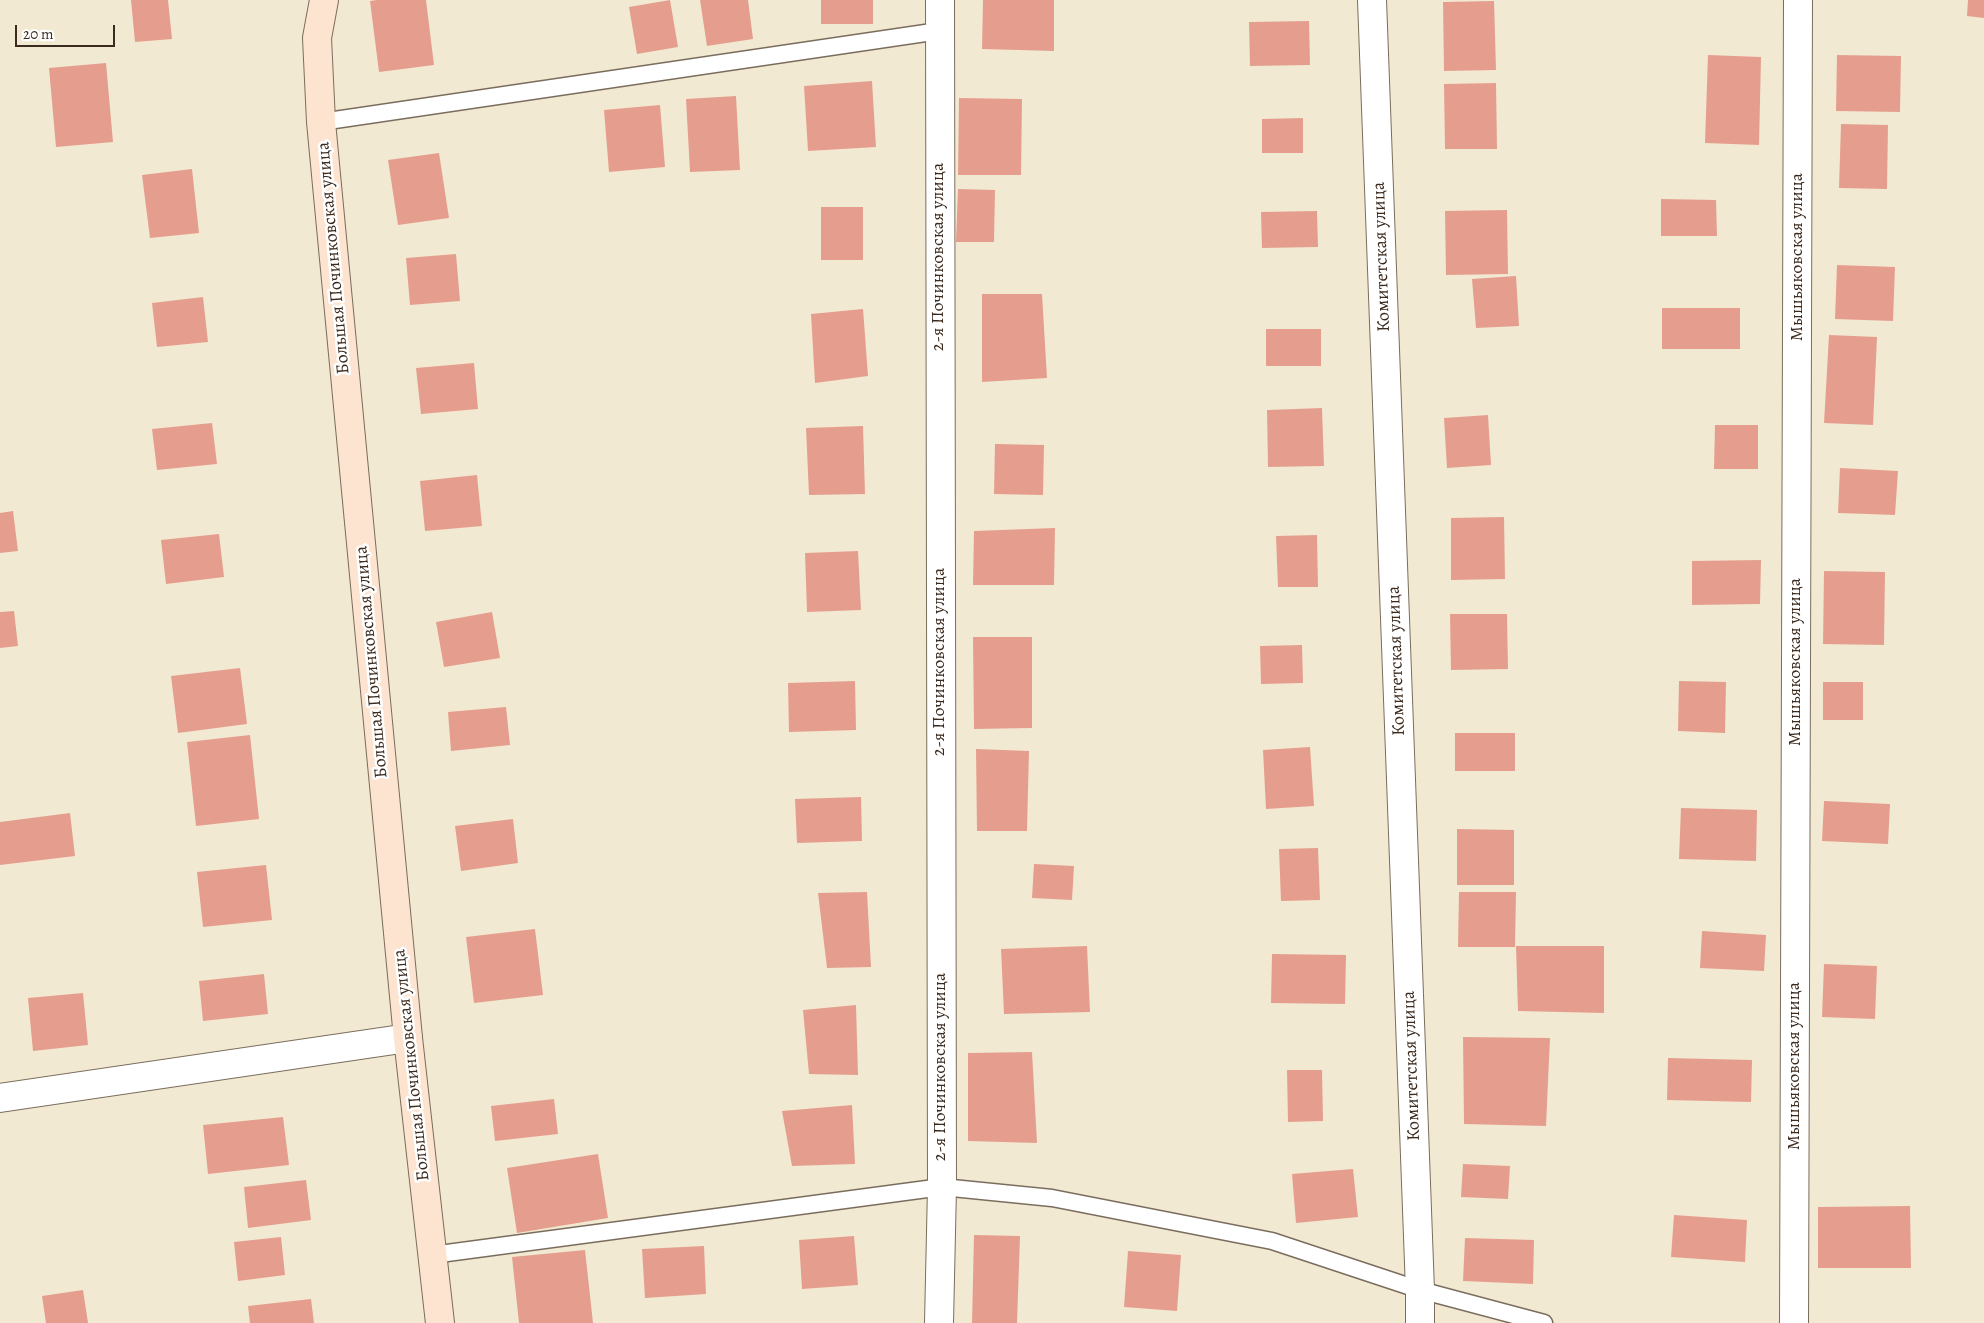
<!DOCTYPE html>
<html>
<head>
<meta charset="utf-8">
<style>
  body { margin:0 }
  #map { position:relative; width:1984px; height:1323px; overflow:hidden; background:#f2e9d3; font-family:Alegreya,serif }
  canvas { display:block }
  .scale { position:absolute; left:15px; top:25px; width:100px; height:22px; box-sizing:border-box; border:2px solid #3b2a1e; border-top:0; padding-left:6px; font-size:15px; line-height:18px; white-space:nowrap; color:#3b2a1e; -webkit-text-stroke:4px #fff; paint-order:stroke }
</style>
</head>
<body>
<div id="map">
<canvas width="1984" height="1323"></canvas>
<div class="scale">20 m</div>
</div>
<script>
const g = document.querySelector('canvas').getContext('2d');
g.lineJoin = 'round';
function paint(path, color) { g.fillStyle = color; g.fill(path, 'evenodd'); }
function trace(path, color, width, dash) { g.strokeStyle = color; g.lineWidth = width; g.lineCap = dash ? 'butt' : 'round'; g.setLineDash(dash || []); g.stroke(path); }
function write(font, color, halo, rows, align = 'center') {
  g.font = font + ' Alegreya,serif'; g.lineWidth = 5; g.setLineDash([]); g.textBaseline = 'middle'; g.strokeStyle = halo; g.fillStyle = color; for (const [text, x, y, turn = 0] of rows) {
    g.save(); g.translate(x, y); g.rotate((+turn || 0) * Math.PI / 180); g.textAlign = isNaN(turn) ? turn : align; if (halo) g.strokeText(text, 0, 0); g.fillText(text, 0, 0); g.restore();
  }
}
const building = new Path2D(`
  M 131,0 L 168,0 L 172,39 L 135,42 Z
  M 377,0 L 426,0 L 434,65 L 379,72 L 370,1 Z
  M 670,0 L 678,47 L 637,54 L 629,7 Z
  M 700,0 L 748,0 L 753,39 L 707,46 Z
  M 821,0 L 873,0 L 873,24 L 821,24 Z
  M 983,0 L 1054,0 L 1054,51 L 982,49 Z
  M 1968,0 L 1984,0 L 1984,18 L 1967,16 Z
  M 1494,1 L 1496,70 L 1444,71 L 1443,2 Z
  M 1309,21 L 1310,65 L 1250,66 L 1249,22 Z
  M 1708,55 L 1761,57 L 1759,145 L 1705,143 Z
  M 1837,55 L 1901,56 L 1900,112 L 1836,111 Z
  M 106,63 L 113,142 L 56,147 L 49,68 Z
  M 872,81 L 876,147 L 808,151 L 804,86 Z
  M 1496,83 L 1497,149 L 1445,149 L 1444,84 Z
  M 736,96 L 740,170 L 690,172 L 686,99 Z
  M 959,98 L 1022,99 L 1021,175 L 958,175 Z
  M 660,105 L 665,167 L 609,172 L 604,110 Z
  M 1303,118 L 1303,153 L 1262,153 L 1262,119 Z
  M 1841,124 L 1888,125 L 1887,189 L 1839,188 Z
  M 439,153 L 449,218 L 398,225 L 388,160 Z
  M 192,169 L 199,233 L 150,238 L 142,175 Z
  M 958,189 L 995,190 L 994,242 L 956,242 Z
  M 1661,199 L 1716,200 L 1717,236 L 1661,236 Z
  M 821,207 L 863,207 L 863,260 L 821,260 Z
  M 1507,210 L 1508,274 L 1446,275 L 1445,211 Z
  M 1317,211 L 1318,247 L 1262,248 L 1261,212 Z
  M 456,254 L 460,301 L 410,305 L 406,258 Z
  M 1837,265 L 1895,267 L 1893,321 L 1835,319 Z
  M 1516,276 L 1519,326 L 1476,328 L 1472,279 Z
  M 982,294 L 1042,294 L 1047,378 L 982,382 Z
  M 203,297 L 208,342 L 157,347 L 152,303 Z
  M 1662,308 L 1740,308 L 1740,349 L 1662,349 Z
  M 863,309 L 868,376 L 815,383 L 811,314 Z
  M 1266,329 L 1321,329 L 1321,366 L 1266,366 Z
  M 1829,335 L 1877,337 L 1873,425 L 1824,423 Z
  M 474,363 L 478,409 L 421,414 L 416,368 Z
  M 1322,408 L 1324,466 L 1268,467 L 1267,410 Z
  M 1488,415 L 1491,465 L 1447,468 L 1444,418 Z
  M 212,423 L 217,464 L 157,470 L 152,429 Z
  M 1715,425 L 1758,425 L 1758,469 L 1714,469 Z
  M 863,426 L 865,494 L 809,495 L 806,428 Z
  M 995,444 L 1044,445 L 1043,495 L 994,494 Z
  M 1840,468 L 1898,471 L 1895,515 L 1838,513 Z
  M 477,475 L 482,526 L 425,531 L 420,481 Z
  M 13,511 L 18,551 L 0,553 L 0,513 Z
  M 1504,517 L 1505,579 L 1451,580 L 1451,518 Z
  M 1055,528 L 1054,585 L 973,585 L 974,531 Z
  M 219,534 L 224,577 L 166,584 L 161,540 Z
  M 1317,535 L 1318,587 L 1278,587 L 1276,536 Z
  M 858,551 L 861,610 L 807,612 L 805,553 Z
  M 1761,560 L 1760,604 L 1692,605 L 1692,561 Z
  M 1824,571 L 1885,572 L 1884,645 L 1823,644 Z
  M 14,611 L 18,646 L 0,648 L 0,612 Z
  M 492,612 L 500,658 L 444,667 L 436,622 Z
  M 1450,614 L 1507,614 L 1508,669 L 1451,670 Z
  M 973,637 L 1032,637 L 1032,728 L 974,729 Z
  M 1302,645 L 1303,683 L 1261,684 L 1260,646 Z
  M 240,668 L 247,724 L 178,733 L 171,676 Z
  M 855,681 L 856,730 L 789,732 L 788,683 Z
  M 1679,681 L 1726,682 L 1725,733 L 1678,731 Z
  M 1823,682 L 1863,682 L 1863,720 L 1823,720 Z
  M 506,707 L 510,745 L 451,751 L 448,712 Z
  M 1455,733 L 1515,733 L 1515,771 L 1455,771 Z
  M 250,735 L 259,819 L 196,826 L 187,742 Z
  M 1310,747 L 1314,806 L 1266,809 L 1263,750 Z
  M 976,749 L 1029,751 L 1027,831 L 977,831 Z
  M 861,797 L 862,841 L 797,843 L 795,799 Z
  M 1824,801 L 1890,804 L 1888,844 L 1822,841 Z
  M 1681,808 L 1757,810 L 1756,861 L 1679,859 Z
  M 70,813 L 75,856 L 0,865 L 0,822 Z
  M 513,819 L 518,863 L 461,871 L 455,826 Z
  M 1457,829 L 1514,830 L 1514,885 L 1457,885 Z
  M 1318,848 L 1320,900 L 1281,901 L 1279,849 Z
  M 1034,864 L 1074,866 L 1072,900 L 1032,898 Z
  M 266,865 L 272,920 L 203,927 L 197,872 Z
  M 867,892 L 871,967 L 827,968 L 818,893 Z
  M 1459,892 L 1516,892 L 1515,947 L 1458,947 Z
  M 535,929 L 543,995 L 474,1003 L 466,937 Z
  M 1702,931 L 1766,935 L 1764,971 L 1700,968 Z
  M 1087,946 L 1090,1012 L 1004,1014 L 1001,949 Z
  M 1516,946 L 1604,946 L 1604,1013 L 1518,1011 Z
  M 1272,954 L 1346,955 L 1345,1004 L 1271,1003 Z
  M 1824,964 L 1877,966 L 1875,1019 L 1822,1017 Z
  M 264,974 L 268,1014 L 203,1021 L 199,981 Z
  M 83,993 L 88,1045 L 33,1051 L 28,998 Z
  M 856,1005 L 858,1075 L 809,1074 L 803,1010 Z
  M 1463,1037 L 1550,1038 L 1546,1126 L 1464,1124 Z
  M 1032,1052 L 1037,1143 L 968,1141 L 968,1053 Z
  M 1668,1058 L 1752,1060 L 1751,1102 L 1667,1100 Z
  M 1287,1070 L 1322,1070 L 1323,1121 L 1288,1122 Z
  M 554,1099 L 558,1134 L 495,1141 L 491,1106 Z
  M 852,1105 L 855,1164 L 792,1166 L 782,1111 Z
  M 283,1117 L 289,1165 L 208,1174 L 203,1125 Z
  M 598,1154 L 608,1218 L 517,1233 L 507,1168 Z
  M 1463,1164 L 1510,1166 L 1508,1199 L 1461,1197 Z
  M 1353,1169 L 1358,1217 L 1296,1223 L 1292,1174 Z
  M 306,1180 L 311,1220 L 248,1228 L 244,1187 Z
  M 1910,1206 L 1911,1268 L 1818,1268 L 1818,1207 Z
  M 1674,1215 L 1747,1220 L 1745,1262 L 1671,1257 Z
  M 974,1235 L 1020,1236 L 1017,1323 L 972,1323 Z
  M 854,1236 L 858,1285 L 802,1289 L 799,1240 Z
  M 281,1237 L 285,1275 L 238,1281 L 234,1242 Z
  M 1465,1238 L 1534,1240 L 1533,1284 L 1463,1281 Z
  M 704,1246 L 706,1294 L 645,1298 L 642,1249 Z
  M 585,1250 L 593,1323 L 519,1323 L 512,1257 Z
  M 1128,1251 L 1181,1255 L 1177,1311 L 1124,1307 Z
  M 83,1290 L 88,1323 L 46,1323 L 42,1296 Z
  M 311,1299 L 314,1323 L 250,1323 L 248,1306 Z`);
const lane = new Path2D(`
  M 321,122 L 939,31
  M 432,1255 L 942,1187 L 1052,1198 L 1272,1241 L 1420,1290 L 1544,1323`);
const street = new Path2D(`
  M 1372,0 L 1420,1290 L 1420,1323
  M 0,1098 L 408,1038
  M 939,1323 L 942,1187 L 940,0
  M 1794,1323 L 1798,0`);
const secondary = new Path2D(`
  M 324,0 L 317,38 L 321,122 L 408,1038 L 440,1323`);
const streetNames = [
  ["2-я Починковская улица",939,257,-90],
  ["Комитетская улица",1382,257,-92],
  ["Мышьяковская улица",1798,257,-90],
  ["Большая Починковская улица",334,258,-95],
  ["Комитетская улица",1397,661,-92],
  ["Большая Починковская улица",372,662,-95],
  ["2-я Починковская улица",940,662,-90],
  ["Мышьяковская улица",1796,662,-90],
  ["Большая Починковская улица",412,1065,-96],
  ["Комитетская улица",1412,1066,-92],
  ["Мышьяковская улица",1795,1066,-90],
  ["2-я Починковская улица",941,1067,-90]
];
paint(building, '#e59e8e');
trace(lane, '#7b6d5d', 19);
trace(street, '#7b6d5d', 30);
trace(secondary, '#7b6d5d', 30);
trace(lane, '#fff', 16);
trace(street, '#fff', 28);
trace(secondary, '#fde4d0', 28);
write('18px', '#3b2a1e', '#fff', streetNames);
</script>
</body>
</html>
